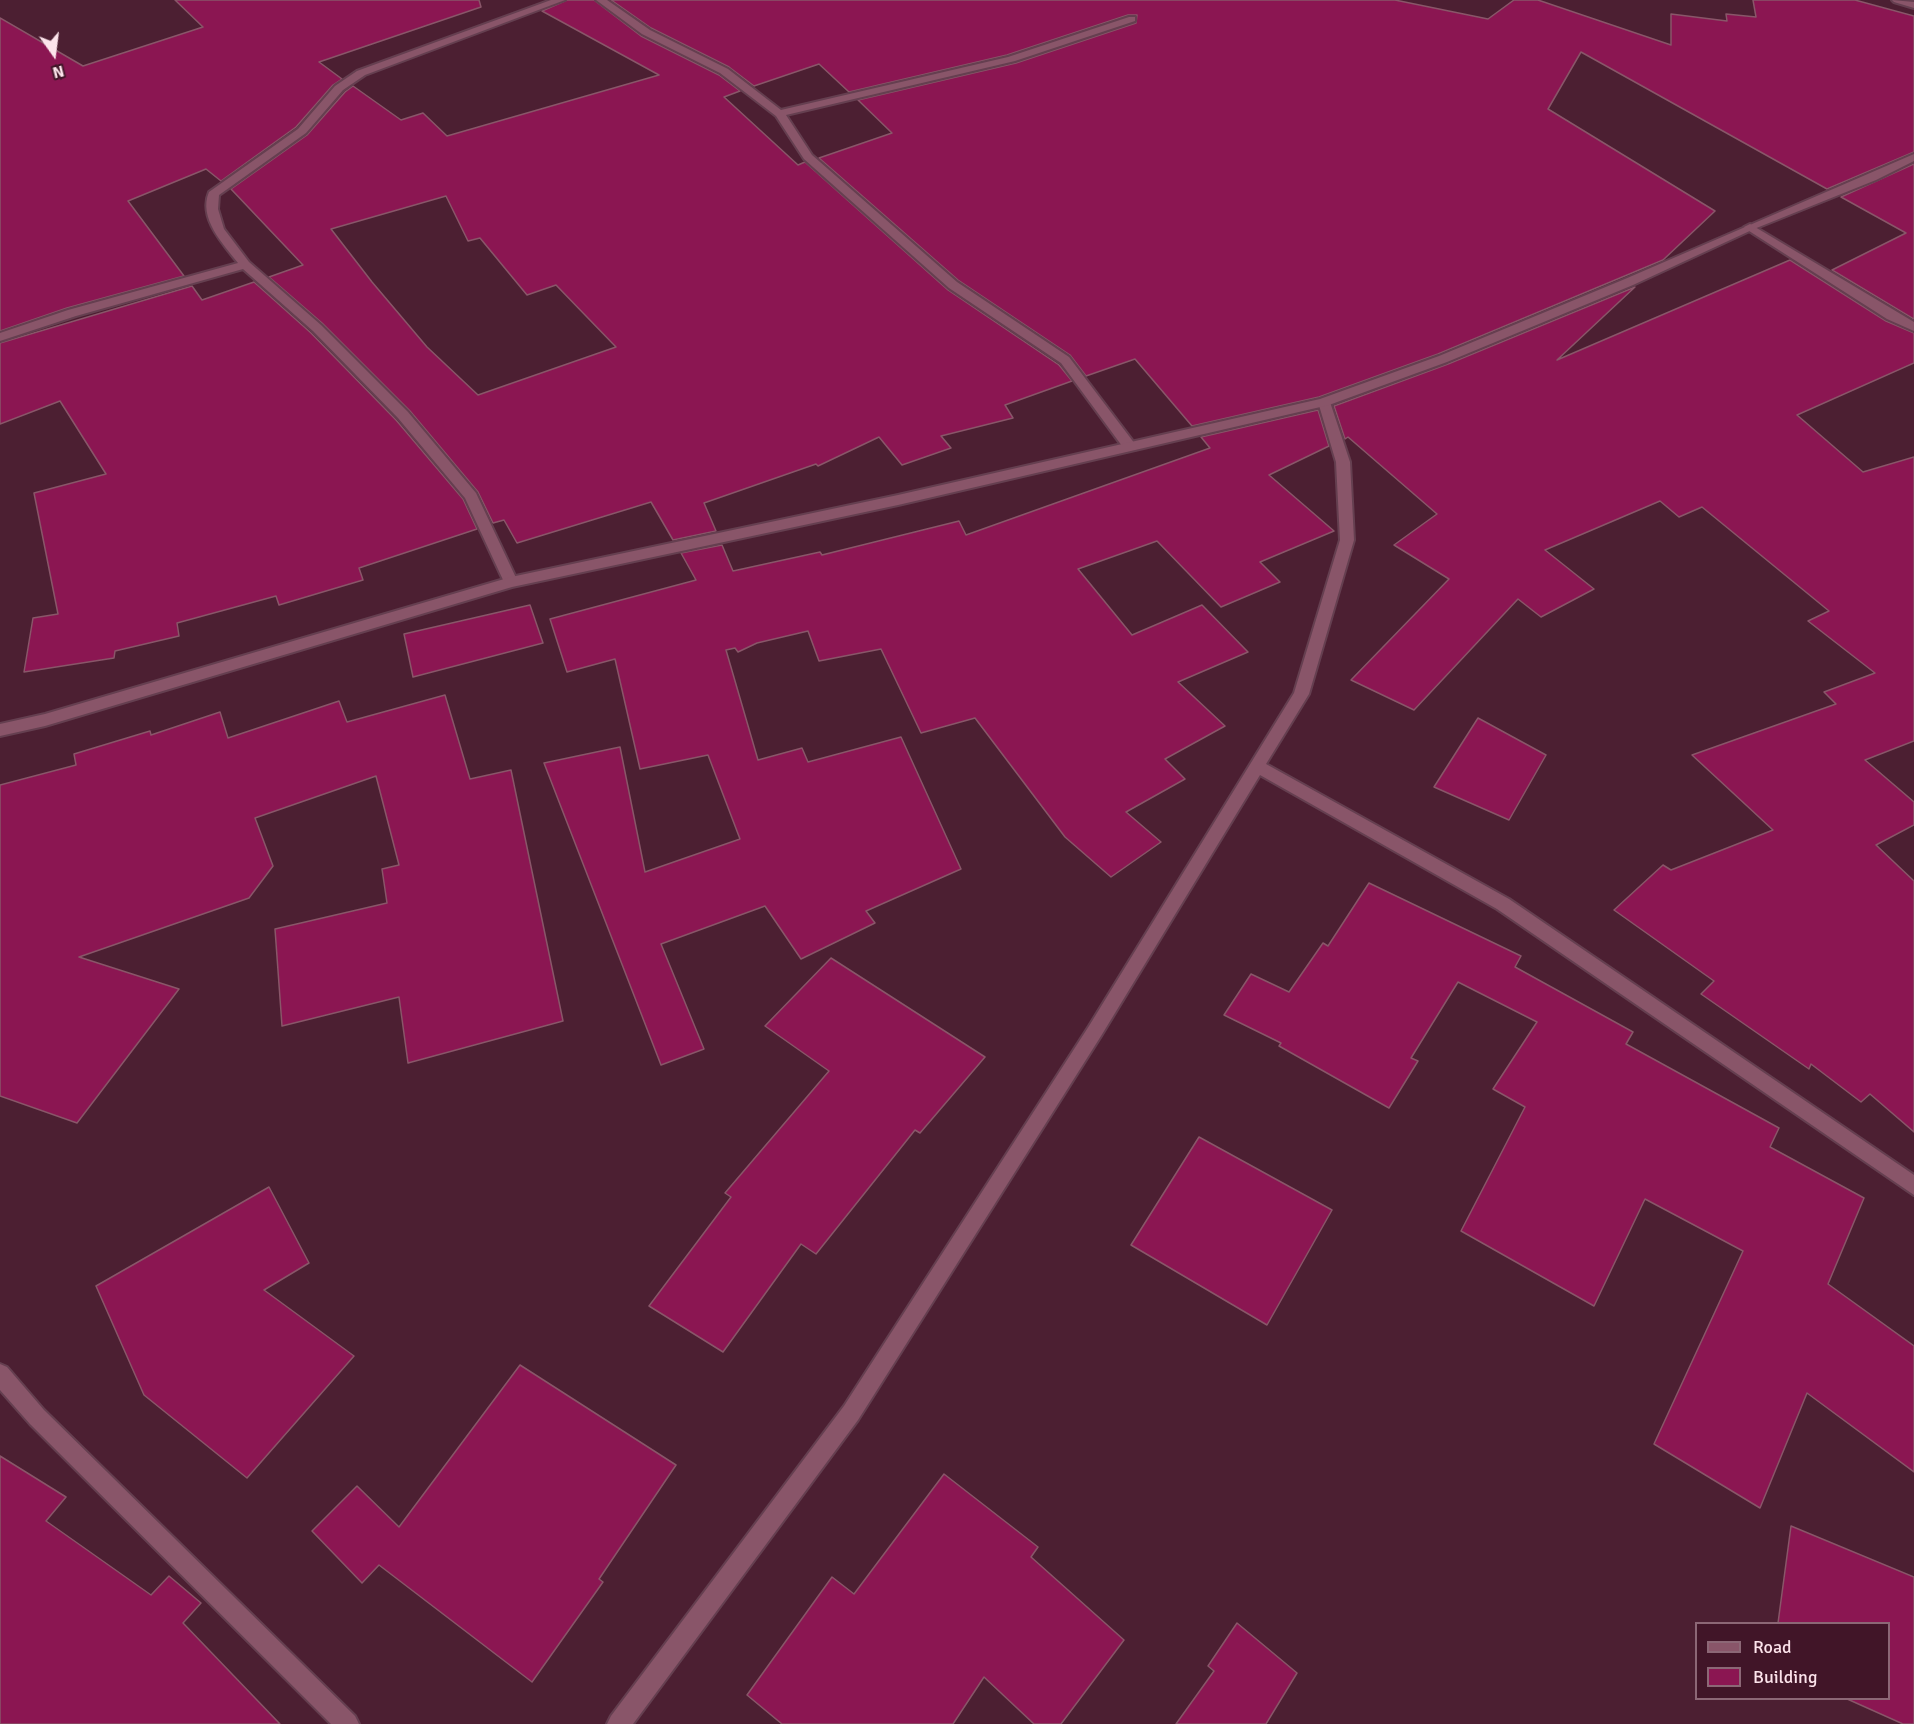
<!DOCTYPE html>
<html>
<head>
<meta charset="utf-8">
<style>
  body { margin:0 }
  #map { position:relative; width:1914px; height:1724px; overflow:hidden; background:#4c1f32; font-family:Signika,sans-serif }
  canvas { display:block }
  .legend { position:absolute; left:1695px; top:1622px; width:195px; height:78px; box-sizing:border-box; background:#411528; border:2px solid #8c6776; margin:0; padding:8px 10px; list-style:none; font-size:18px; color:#fce3eb }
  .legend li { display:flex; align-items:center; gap:12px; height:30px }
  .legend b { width:30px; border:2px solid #8c6776 }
  .north { position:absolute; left:24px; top:24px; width:60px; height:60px; -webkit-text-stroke:4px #411528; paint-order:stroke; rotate:166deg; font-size:16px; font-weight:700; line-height:24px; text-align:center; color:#fce3eb }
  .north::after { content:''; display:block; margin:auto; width:21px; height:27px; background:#fce3eb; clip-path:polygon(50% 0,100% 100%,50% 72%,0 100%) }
</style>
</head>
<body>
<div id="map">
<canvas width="1914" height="1724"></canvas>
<ul class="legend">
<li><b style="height:8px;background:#895569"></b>Road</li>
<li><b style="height:16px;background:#8b1652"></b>Building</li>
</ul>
<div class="north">N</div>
</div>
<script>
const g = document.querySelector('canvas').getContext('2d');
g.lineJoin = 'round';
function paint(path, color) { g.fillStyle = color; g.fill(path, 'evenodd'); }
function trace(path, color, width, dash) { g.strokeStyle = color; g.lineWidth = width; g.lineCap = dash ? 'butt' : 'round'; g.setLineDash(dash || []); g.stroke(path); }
const building = new Path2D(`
  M 175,0 L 479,0 L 481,7 L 319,62 L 342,79 L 333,85 L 296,127 L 221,181 L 206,169 L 128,201 L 184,276 L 67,308 L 0,331 L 0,18 L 83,66 L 203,27 Z
  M 567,0 L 594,0 L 641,36 L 719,75 L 740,91 L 724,97 L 798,165 L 805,162 L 948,290 L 1059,365 L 1072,381 L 1005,405 L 1013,418 L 941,436 L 951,448 L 902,465 L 879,437 L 818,466 L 816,464 L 704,503 L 716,531 L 673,540 L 651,502 L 517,543 L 504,520 L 493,523 L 478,492 L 410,411 L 322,323 L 269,277 L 303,265 L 231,189 L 307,135 L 345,92 L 353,86 L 401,120 L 423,113 L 447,136 L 659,75 L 542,11 ZM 446,196 L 468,241 L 480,238 L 527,295 L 556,285 L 616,347 L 478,395 L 427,347 L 372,282 L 331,229 Z
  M 611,0 L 1395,0 L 1488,19 L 1514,0 L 1538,0 L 1671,45 L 1671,14 L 1727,21 L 1726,14 L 1756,17 L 1753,0 L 1855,0 L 1914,16 L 1914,152 L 1827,189 L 1581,52 L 1548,109 L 1715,211 L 1663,260 L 1438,354 L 1319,397 L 1192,426 L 1135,359 L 1086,376 L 1070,355 L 958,280 L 819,158 L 892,133 L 858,100 L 1016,63 L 1136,23 L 1137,15 L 1128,15 L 1007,55 L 849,92 L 819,64 L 754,86 L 729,67 L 651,28 Z
  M 1914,164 L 1914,319 L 1832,270 L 1906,233 L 1841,197 Z
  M 1790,260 L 1886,321 L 1914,333 L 1914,363 L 1797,415 L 1863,472 L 1914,457 L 1914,741 L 1865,760 L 1914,802 L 1914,825 L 1876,845 L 1914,881 L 1914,1132 L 1870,1094 L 1861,1102 L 1811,1064 L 1809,1069 L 1701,994 L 1714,981 L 1614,910 L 1663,865 L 1671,870 L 1773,830 L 1692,755 L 1836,704 L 1824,692 L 1875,673 L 1808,621 L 1829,611 L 1702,507 L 1679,517 L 1660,501 L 1545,550 L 1594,589 L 1541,617 L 1518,599 L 1414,710 L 1351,680 L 1449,579 L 1394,545 L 1437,514 L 1348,437 L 1345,439 L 1334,406 L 1448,364 L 1635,287 L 1557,360 Z
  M 254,282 L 311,333 L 396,420 L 463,499 L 477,529 L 359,568 L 363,580 L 279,605 L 276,596 L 177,623 L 179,636 L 115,651 L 114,658 L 24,672 L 33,618 L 58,614 L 34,493 L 106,474 L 60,401 L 0,424 L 0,343 L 192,286 L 202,300 Z
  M 1318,410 L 1329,446 L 1269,475 L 1334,531 L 1260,562 L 1280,582 L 1221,607 L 1157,541 L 1078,569 L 1132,635 L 1202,605 L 1248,652 L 1178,682 L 1225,726 L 1165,759 L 1185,779 L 1126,812 L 1161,842 L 1111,877 L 1065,837 L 975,718 L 921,733 L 881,649 L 819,661 L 808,631 L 757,643 L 738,652 L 735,648 L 726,650 L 758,760 L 802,748 L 808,762 L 901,737 L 961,869 L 866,911 L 875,923 L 801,959 L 765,906 L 661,944 L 704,1049 L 661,1065 L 544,763 L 620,747 L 645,872 L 740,839 L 708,755 L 640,769 L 615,659 L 567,672 L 550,619 L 696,580 L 681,553 L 722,545 L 733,571 L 820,552 L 822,555 L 959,521 L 966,535 L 1210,448 L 1201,437 Z
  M 530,605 L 543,643 L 413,677 L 404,634 Z
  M 445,695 L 470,779 L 511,770 L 563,1021 L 408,1063 L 399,997 L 282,1026 L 275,929 L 387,903 L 382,869 L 399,865 L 376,776 L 255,818 L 273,866 L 249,898 L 79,957 L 179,989 L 77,1123 L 0,1096 L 0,785 L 76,765 L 74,754 L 150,731 L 151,735 L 220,712 L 228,738 L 339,701 L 347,722 Z
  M 1478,718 L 1546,755 L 1509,820 L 1434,787 Z
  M 1369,883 L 1521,956 L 1515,967 L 1633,1032 L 1626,1044 L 1779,1128 L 1770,1147 L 1864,1198 L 1828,1284 L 1914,1346 L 1914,1472 L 1807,1393 L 1760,1508 L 1654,1444 L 1743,1251 L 1645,1199 L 1594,1306 L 1461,1231 L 1525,1107 L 1493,1089 L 1537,1022 L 1458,982 L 1411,1058 L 1418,1061 L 1389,1108 L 1279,1046 L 1281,1043 L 1224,1015 L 1251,974 L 1289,992 L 1323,943 L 1328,946 Z
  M 831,958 L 985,1057 L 920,1133 L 915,1130 L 816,1254 L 801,1244 L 723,1352 L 649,1306 L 731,1197 L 725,1193 L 829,1071 L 765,1026 Z
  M 1199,1137 L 1332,1210 L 1267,1325 L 1131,1245 Z
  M 269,1187 L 309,1263 L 264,1290 L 354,1356 L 247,1478 L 144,1395 L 96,1286 Z
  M 520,1365 L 676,1465 L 599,1579 L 603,1582 L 532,1682 L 379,1565 L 362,1583 L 312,1531 L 357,1486 L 399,1527 Z
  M 0,1456 L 66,1497 L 46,1521 L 151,1595 L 169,1576 L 201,1603 L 183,1623 L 280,1724 L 0,1724 Z
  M 944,1474 L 1038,1547 L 1031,1557 L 1124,1640 L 1061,1724 L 1034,1724 L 984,1677 L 953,1724 L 782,1724 L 747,1695 L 832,1577 L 854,1594 Z
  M 1791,1526 L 1914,1577 L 1914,1724 L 1903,1724 L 1845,1698 L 1888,1698 L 1888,1623 L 1778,1623 Z
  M 1237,1623 L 1297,1673 L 1266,1724 L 1176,1724 L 1214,1671 L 1208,1666 Z`);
const minor = new Path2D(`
  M 551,0 L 565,0 L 365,75 L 343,90 L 306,133 L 219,195 L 218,209 L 224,229 L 249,262 L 321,325 L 408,412 L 476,493 L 518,582 L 516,586 L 506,586 L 504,582 L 465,498 L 398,418 L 313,331 L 243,269 L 76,316 L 0,341 L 0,333 L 68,310 L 238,263 C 223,244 198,218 209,192 L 298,129 L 335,86 L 357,71 Z
  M 596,0 L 607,0 L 650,30 L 728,69 L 781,110 L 1008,57 L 1129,17 L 1135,17 L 1135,21 L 1015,61 L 786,115 L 812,155 L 957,282 L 1069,357 L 1135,444 L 1135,450 L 1125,450 L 1061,363 L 949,288 L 804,159 L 776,116 L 720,73 L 642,34 Z
  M 1892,0 L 1914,2 L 1914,8 L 1894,2 Z
  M 1750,224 L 1914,322 L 1914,331 L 1887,319 L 1746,229 L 1744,227 Z
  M 1324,398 L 1330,402 L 1350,462 L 1354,540 L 1309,694 L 1266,764 L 1509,899 L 1914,1175 L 1914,1195 L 1497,909 L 1260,775 L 1101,1036 L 858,1420 L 633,1724 L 607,1724 L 611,1716 L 844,1406 L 1089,1026 L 1294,693 L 1340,540 L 1336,462 L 1318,402 Z`);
const tertiary = new Path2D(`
  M 0,1364 L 7,1367 L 44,1410 L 355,1716 L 359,1724 L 331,1724 L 30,1424 L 0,1390 Z`);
const secondary = new Path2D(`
  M 1914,154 L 1914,161 L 1876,180 L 1754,229 L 1633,285 L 1447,362 L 1329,405 L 898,505 L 512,587 L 45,726 L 0,736 L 0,724 L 45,714 L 511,577 L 898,495 L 1320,399 L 1439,356 L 1625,279 Z`);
paint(building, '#8b1652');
trace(building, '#895669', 1.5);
trace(minor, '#653f50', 4);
trace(tertiary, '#653f50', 4);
trace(secondary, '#653f50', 4);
paint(minor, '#895569');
paint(tertiary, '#895569');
paint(secondary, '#895569');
</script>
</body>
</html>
